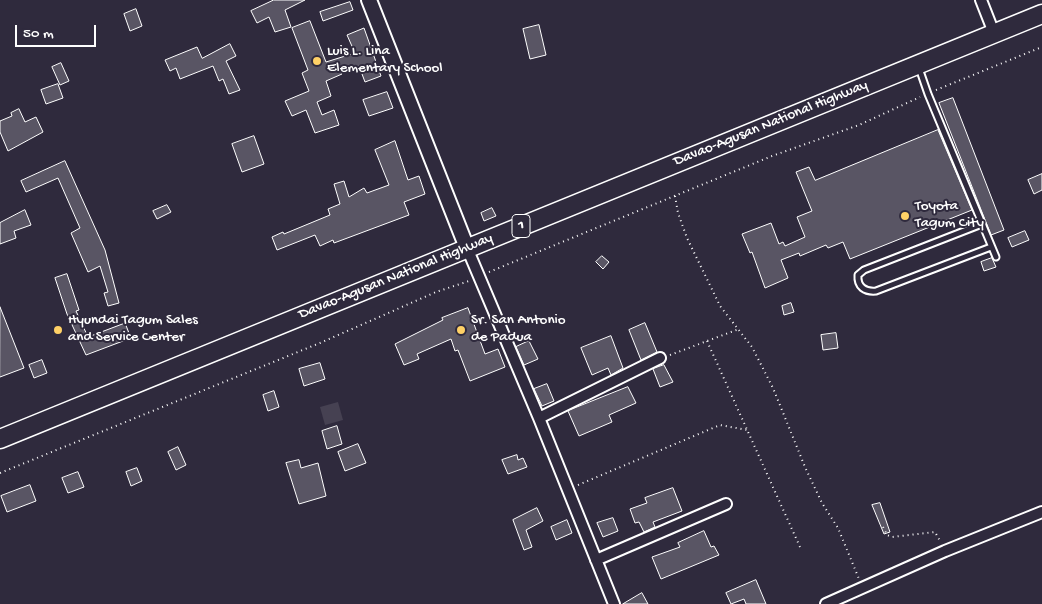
<!DOCTYPE html>
<html>
<head>
<meta charset="utf-8">
<style>
  body { margin:0 }
  #map { position:relative; width:1042px; height:604px; overflow:hidden; background:#2f2a3d; font-family:"Gochi Hand",sans-serif }
  canvas { display:block }
  .scale { position:absolute; left:15px; top:25px; width:81px; height:22px; box-sizing:border-box; border:2px solid #fff; border-top:0; padding-left:6px; font-size:15px; line-height:18px; white-space:nowrap; color:#fff; -webkit-text-stroke:4px #2f2a3d; paint-order:stroke }
</style>
</head>
<body>
<div id="map">
<canvas width="1042" height="604"></canvas>
<div class="scale">50 m</div>
</div>
<script>
const g = document.querySelector('canvas').getContext('2d');
g.lineJoin = 'round';
function paint(path, color) { g.fillStyle = color; g.fill(path, 'evenodd'); }
function trace(path, color, width, dash) { g.strokeStyle = color; g.lineWidth = width; g.lineCap = dash ? 'butt' : 'round'; g.setLineDash(dash || []); g.stroke(path); }
function write(font, color, halo, rows, align = 'center') {
  g.font = font + ' "Gochi Hand",sans-serif'; g.lineWidth = 4; g.setLineDash([]); g.textBaseline = 'middle'; g.strokeStyle = halo; g.fillStyle = color; for (const [text, x, y, turn = 0] of rows) {
    g.save(); g.translate(x, y); g.rotate((+turn || 0) * Math.PI / 180); g.textAlign = isNaN(turn) ? turn : align; if (halo) g.strokeText(text, 0, 0); g.fillText(text, 0, 0); g.restore();
  }
}
const green = new Path2D(`
  M 338,402 L 343,420 L 325,425 L 320,407 Z`);
const building = new Path2D(`
  M 274,0 L 305,0 L 285,10 L 291,27 L 275,32 L 269,17 L 257,23 L 251,11 Z
  M 350,2 L 353,10 L 323,21 L 320,12 Z
  M 136,9 L 142,26 L 130,31 L 124,14 Z
  M 310,21 L 326,62 L 355,53 L 347,35 L 364,28 L 381,76 L 365,82 L 359,66 L 341,72 L 342,74 L 326,81 L 331,96 L 317,102 L 322,115 L 334,110 L 339,125 L 315,133 L 306,110 L 292,116 L 285,101 L 309,91 L 302,73 L 308,70 L 292,28 Z
  M 539,25 L 546,55 L 530,59 L 523,29 Z
  M 230,44 L 236,56 L 226,61 L 240,90 L 229,94 L 223,79 L 219,81 L 213,66 L 180,79 L 176,68 L 170,71 L 165,60 L 197,47 L 202,58 Z
  M 61,63 L 69,81 L 60,85 L 52,67 Z
  M 58,84 L 63,98 L 46,104 L 41,90 Z
  M 387,92 L 393,108 L 369,116 L 363,100 Z
  M 953,98 L 1004,230 L 991,235 L 939,103 Z
  M 19,109 L 25,122 L 36,117 L 43,132 L 8,151 L 0,132 L 0,121 L 12,116 L 11,113 Z
  M 938,130 L 972,210 L 850,259 L 843,242 L 828,248 L 826,245 L 800,256 L 799,253 L 781,260 L 788,278 L 765,288 L 752,252 L 750,253 L 742,234 L 771,223 L 779,244 L 783,242 L 785,246 L 805,237 L 797,217 L 812,211 L 796,172 L 809,167 L 815,180 Z
  M 254,136 L 264,164 L 242,172 L 232,144 Z
  M 395,141 L 408,180 L 419,176 L 425,194 L 404,202 L 409,215 L 334,243 L 333,240 L 320,246 L 315,235 L 277,250 L 272,237 L 283,232 L 284,234 L 330,215 L 328,209 L 340,204 L 334,184 L 344,181 L 349,197 L 364,188 L 367,193 L 389,185 L 375,150 Z
  M 65,161 L 105,250 L 119,303 L 108,306 L 104,293 L 108,292 L 100,266 L 88,272 L 71,233 L 80,228 L 58,178 L 26,192 L 21,181 Z
  M 1042,174 L 1042,190 L 1034,194 L 1028,180 Z
  M 167,205 L 171,212 L 157,219 L 153,211 Z
  M 492,208 L 496,216 L 484,221 L 481,213 Z
  M 25,210 L 31,225 L 14,231 L 16,238 L 0,244 L 0,223 Z
  M 1025,231 L 1029,240 L 1012,247 L 1008,238 Z
  M 602,256 L 609,262 L 603,269 L 596,262 Z
  M 992,258 L 996,267 L 984,271 L 981,262 Z
  M 67,274 L 79,310 L 76,311 L 88,337 L 125,323 L 131,338 L 86,355 L 67,314 L 55,278 Z
  M 791,303 L 794,312 L 784,315 L 782,306 Z
  M 0,307 L 24,368 L 0,377 Z
  M 468,308 L 485,354 L 498,349 L 505,367 L 470,381 L 458,350 L 455,351 L 451,339 L 417,354 L 419,359 L 404,365 L 395,344 L 443,320 L 442,318 Z
  M 645,323 L 657,352 L 641,360 L 629,330 Z
  M 836,333 L 838,348 L 823,350 L 821,335 Z
  M 611,336 L 623,368 L 611,375 L 608,368 L 592,375 L 581,348 Z
  M 529,341 L 538,359 L 524,365 L 516,347 Z
  M 42,360 L 47,373 L 34,378 L 29,365 Z
  M 320,363 L 325,379 L 304,386 L 299,369 Z
  M 664,365 L 673,382 L 660,387 L 653,369 Z
  M 547,384 L 554,401 L 542,406 L 534,389 Z
  M 628,387 L 636,403 L 609,415 L 612,422 L 579,436 L 568,411 Z
  M 274,391 L 279,407 L 268,411 L 263,395 Z
  M 337,426 L 342,444 L 327,449 L 322,431 Z
  M 358,444 L 366,463 L 345,471 L 338,452 Z
  M 178,447 L 186,465 L 176,470 L 168,452 Z
  M 517,455 L 518,460 L 523,458 L 527,467 L 508,474 L 502,460 Z
  M 299,460 L 301,468 L 318,463 L 326,496 L 299,504 L 286,463 Z
  M 137,468 L 142,481 L 131,486 L 126,472 Z
  M 78,472 L 84,487 L 68,493 L 62,478 Z
  M 30,485 L 36,501 L 7,512 L 1,496 Z
  M 673,488 L 682,511 L 653,522 L 655,527 L 644,532 L 639,522 L 635,523 L 630,509 L 647,503 L 645,498 Z
  M 880,503 L 890,532 L 884,534 L 872,505 Z
  M 537,508 L 543,521 L 526,530 L 532,547 L 524,550 L 513,520 Z
  M 613,518 L 618,531 L 603,537 L 597,523 Z
  M 567,520 L 572,533 L 556,540 L 551,527 Z
  M 704,531 L 711,547 L 714,546 L 719,555 L 661,579 L 652,557 L 680,547 L 678,543 Z
  M 756,580 L 766,604 L 746,604 L 744,599 L 731,604 L 726,593 Z
  M 642,593 L 648,604 L 623,604 Z`);
const path = new Path2D(`
  M 936,90 L 1042,47
  M 675,196 L 678,213 L 687,238 L 720,306 L 752,347 L 773,388 L 805,467 L 822,503 L 838,528 L 859,579
  M 489,272 L 772,156 L 859,125 L 920,97
  M 707,341 L 800,547
  M 670,355 L 739,329
  M 0,473 L 320,343 L 436,292 L 469,281
  M 578,485 L 720,425 L 747,430
  M 883,527 L 887,535 L 892,537 L 935,532 L 940,541`);
const lane = new Path2D(`
  M 919,68 L 928,94 L 996,257
  M 982,224 L 864,270 L 858,275 C 857,287 865,292 876,291 L 991,247`);
const street = new Path2D(`
  M 981,0 L 994,33
  M 467,248 L 539,418 L 614,604
  M 539,418 L 660,358
  M 596,560 L 726,504
  M 826,604 L 945,551 L 1042,512`);
const secondary = new Path2D(`
  M 369,0 L 467,248`);
const highway = new Path2D(`
  M 0,439 L 1042,14`);
const markers = [
  [317,61,5,"#ffd166"],
  [905,216,5,"#ffd166"],
  [58,330,5,"#ffd166"],
  [461,330,5,"#ffd166"]
];
const shields = [
  [521,226,18]
];
const shieldNames = [
  ["1",521,226]
];
const poiNames = [
  ["Luis L. Lina",327,52],
  ["Elementary School",327,69],
  ["Toyota",915,207],
  ["Tagum City",915,224],
  ["Hyundai Tagum Sales",68,321],
  ["and Service Center",68,338],
  ["Sr. San Antonio",471,321],
  ["de Padua",471,338]
];
const streetNames = [
  ["Davao-Agusan National Highway",771,124,-22],
  ["Davao-Agusan National Highway",396,277,-22]
];
paint(green, '#464152');
paint(building, '#595564');
trace(building, '#fff', 1);
trace(lane, '#fff', 9);
trace(street, '#fff', 14);
trace(secondary, '#fff', 18);
trace(highway, '#fff', 21);
trace(path, '#fff', 2, [1, 4]);
trace(lane, '#2f2a3d', 5);
trace(street, '#2f2a3d', 10);
trace(secondary, '#2f2a3d', 14);
trace(highway, '#2f2a3d', 18);
for (const [x, y, r, color] of markers) { const dot = new Path2D(); dot.arc(x, y, r, 0, 2 * Math.PI); g.fillStyle = color; g.fill(dot); trace(dot, '#2f2a3d', 2); }
for (const [x, y, w] of shields) { const box = new Path2D(); box.roundRect(x - w / 2, y - 11.5, w, 23, 4); g.fillStyle = '#2f2a3d'; g.fill(box); trace(box, '#fff', 1); }
write('bold 14px', '#fff', null, shieldNames);
write('15px', '#fff', '#2f2a3d', poiNames, 'left');
write('15px', '#fff', '#2f2a3d', streetNames);
</script>
</body>
</html>
